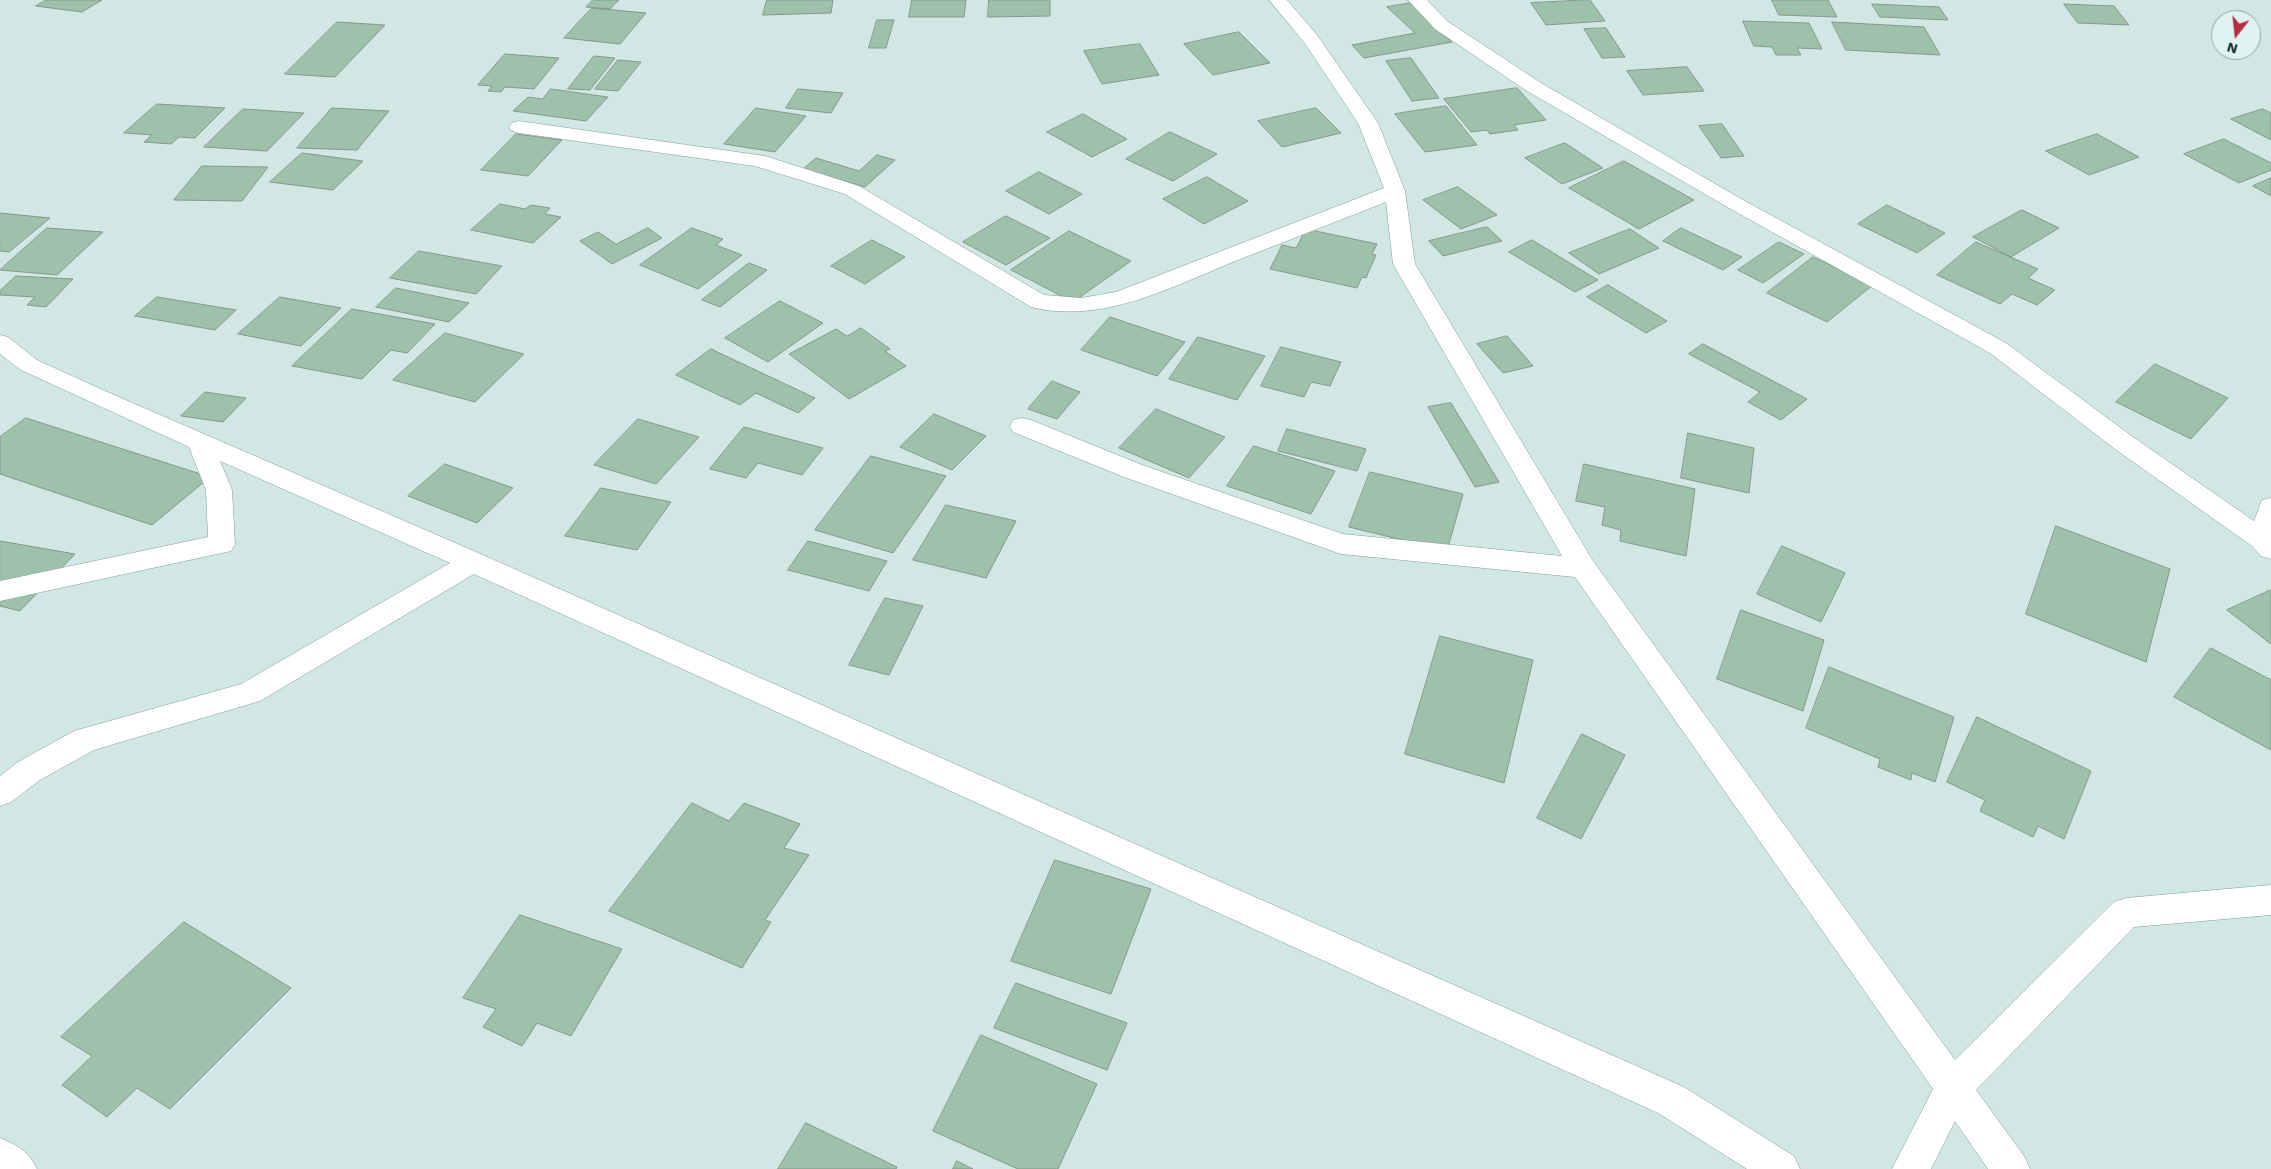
<!DOCTYPE html>
<html>
<head>
<meta charset="utf-8">
<style>
  body { margin:0 }
  #map { position:relative; width:2271px; height:1169px; overflow:hidden; background:#d0e7e4; font-family:"Work Sans",sans-serif }
  canvas { display:block }
  .north { position:absolute; left:2211px; top:10px; width:50px; height:50px; box-sizing:border-box; background:#ddf4f2; border:1px solid #93a4a3; border-radius:50%; rotate:196deg; font-size:14px; font-weight:700; line-height:20px; text-align:center; color:#242d2c }
  .north::after { content:''; display:block; margin:auto; width:18px; height:22px; background:#bc2b41; clip-path:polygon(50% 0,100% 100%,50% 72%,0 100%) }
</style>
</head>
<body>
<div id="map">
<canvas width="2271" height="1169"></canvas>
<div class="north">N</div>
</div>
<script>
const g = document.querySelector('canvas').getContext('2d');
g.lineJoin = 'round';
function paint(path, color) { g.fillStyle = color; g.fill(path, 'evenodd'); }
function trace(path, color, width, dash) { g.strokeStyle = color; g.lineWidth = width; g.lineCap = dash ? 'butt' : 'round'; g.setLineDash(dash || []); g.stroke(path); }
const building = new Path2D(`
  M 46,0 L 102,0 L 82,12 L 36,6 Z
  M 593,0 L 619,0 L 610,9 L 586,7 Z
  M 767,0 L 833,0 L 831,13 L 763,15 Z
  M 912,0 L 966,0 L 964,17 L 909,17 Z
  M 989,0 L 1050,0 L 1050,16 L 988,17 Z
  M 1590,0 L 1605,21 L 1546,25 L 1531,3 Z
  M 1772,0 L 1828,0 L 1837,17 L 1779,15 Z
  M 1411,3 L 1452,42 L 1364,58 L 1352,45 L 1415,33 L 1387,7 Z
  M 1872,4 L 1939,7 L 1948,20 L 1880,17 Z
  M 2064,4 L 2114,6 L 2129,25 L 2078,23 Z
  M 592,8 L 646,13 L 620,44 L 564,38 Z
  M 877,20 L 894,20 L 886,48 L 869,48 Z
  M 1743,21 L 1809,23 L 1822,49 L 1797,48 L 1801,55 L 1776,55 L 1772,47 L 1754,46 Z
  M 337,22 L 385,25 L 335,77 L 285,74 Z
  M 1832,22 L 1924,27 L 1940,55 L 1846,50 Z
  M 1606,28 L 1625,57 L 1602,58 L 1584,29 Z
  M 1239,32 L 1270,63 L 1213,75 L 1184,44 Z
  M 1140,44 L 1159,75 L 1102,84 L 1084,51 Z
  M 505,54 L 559,58 L 534,89 L 505,87 L 501,92 L 488,91 L 492,86 L 478,85 Z
  M 594,56 L 615,58 L 590,90 L 568,89 Z
  M 1411,58 L 1439,98 L 1412,101 L 1386,61 Z
  M 618,60 L 641,62 L 618,91 L 595,89 Z
  M 1687,67 L 1704,91 L 1643,95 L 1627,71 Z
  M 1517,88 L 1546,120 L 1514,125 L 1518,130 L 1490,134 L 1487,130 L 1471,132 L 1444,99 Z
  M 551,89 L 608,97 L 586,121 L 513,111 L 528,97 L 542,99 Z
  M 798,89 L 843,93 L 831,113 L 786,108 Z
  M 157,104 L 225,108 L 195,138 L 179,137 L 171,144 L 144,142 L 152,135 L 124,133 Z
  M 1446,106 L 1477,145 L 1425,152 L 1395,114 Z
  M 332,108 L 389,111 L 357,150 L 297,148 Z
  M 756,108 L 806,116 L 775,152 L 724,144 Z
  M 1316,108 L 1341,133 L 1282,147 L 1258,121 Z
  M 243,109 L 304,113 L 267,151 L 204,147 Z
  M 2263,109 L 2271,113 L 2271,140 L 2231,119 Z
  M 1083,114 L 1127,139 L 1092,157 L 1047,132 Z
  M 1722,124 L 1744,156 L 1721,158 L 1699,126 Z
  M 1170,132 L 1217,154 L 1173,181 L 1126,159 Z
  M 516,134 L 562,140 L 528,176 L 481,170 Z
  M 2097,134 L 2139,157 L 2089,175 L 2046,151 Z
  M 2224,139 L 2271,163 L 2271,170 L 2239,183 L 2184,154 Z
  M 1565,143 L 1603,168 L 1562,184 L 1525,158 Z
  M 302,153 L 363,161 L 333,190 L 270,182 Z
  M 877,155 L 895,160 L 865,187 L 803,169 L 816,158 L 859,171 Z
  M 1624,161 L 1694,200 L 1639,229 L 1569,188 Z
  M 202,166 L 268,167 L 242,201 L 174,200 Z
  M 1039,172 L 1082,194 L 1049,214 L 1006,191 Z
  M 1207,177 L 1248,201 L 1204,224 L 1163,199 Z
  M 2271,178 L 2271,196 L 2253,186 Z
  M 1458,187 L 1497,215 L 1461,229 L 1423,200 Z
  M 500,204 L 525,209 L 531,205 L 550,208 L 545,214 L 561,217 L 533,243 L 471,230 Z
  M 1887,205 L 1945,233 L 1917,253 L 1858,224 Z
  M 2022,210 L 2059,228 L 2011,257 L 1973,237 Z
  M 0,213 L 50,218 L 9,252 L 0,251 Z
  M 1006,216 L 1050,238 L 1006,265 L 963,242 Z
  M 1487,227 L 1502,241 L 1443,256 L 1429,241 Z
  M 47,228 L 103,232 L 57,275 L 0,270 Z
  M 648,228 L 662,238 L 612,264 L 580,241 L 598,232 L 616,244 Z
  M 692,228 L 723,239 L 716,245 L 742,255 L 698,289 L 640,265 Z
  M 1681,228 L 1742,257 L 1723,270 L 1663,241 Z
  M 1306,229 L 1377,244 L 1372,254 L 1376,255 L 1366,278 L 1362,277 L 1357,288 L 1270,269 L 1282,245 L 1296,248 Z
  M 1630,229 L 1659,248 L 1599,274 L 1569,253 Z
  M 1069,231 L 1131,261 L 1073,302 L 1011,270 Z
  M 872,240 L 905,257 L 865,284 L 831,266 Z
  M 1532,240 L 1598,280 L 1575,292 L 1509,252 Z
  M 1779,242 L 1804,254 L 1763,283 L 1738,270 Z
  M 1976,242 L 2038,269 L 2028,278 L 2055,290 L 2037,305 L 2012,294 L 2000,304 L 1937,275 Z
  M 419,251 L 502,266 L 476,294 L 390,278 Z
  M 1813,257 L 1873,285 L 1827,322 L 1767,293 Z
  M 749,263 L 767,270 L 720,307 L 702,300 Z
  M 16,276 L 73,279 L 46,307 L 27,305 L 35,297 L 0,295 L 0,291 Z
  M 1608,285 L 1667,321 L 1646,333 L 1587,297 Z
  M 396,288 L 469,303 L 449,322 L 376,307 Z
  M 157,297 L 236,310 L 215,330 L 135,316 Z
  M 280,297 L 341,308 L 301,346 L 238,334 Z
  M 780,301 L 823,323 L 768,362 L 725,338 Z
  M 352,309 L 435,324 L 407,353 L 391,350 L 362,379 L 292,366 Z
  M 1110,317 L 1185,342 L 1157,376 L 1081,350 Z
  M 861,328 L 890,349 L 885,351 L 906,366 L 849,399 L 789,354 L 836,329 L 847,336 Z
  M 445,333 L 524,354 L 475,402 L 393,380 Z
  M 1507,336 L 1533,366 L 1503,373 L 1477,344 Z
  M 1198,337 L 1265,356 L 1237,400 L 1169,379 Z
  M 1703,344 L 1807,399 L 1781,420 L 1748,402 L 1760,392 L 1689,354 Z
  M 1281,347 L 1341,362 L 1330,386 L 1311,382 L 1304,397 L 1261,386 Z
  M 711,349 L 815,398 L 798,413 L 756,393 L 740,405 L 676,375 Z
  M 2155,364 L 2228,398 L 2191,439 L 2116,402 Z
  M 1052,381 L 1080,392 L 1057,419 L 1028,409 Z
  M 205,392 L 246,398 L 223,422 L 181,416 Z
  M 1451,403 L 1499,482 L 1475,487 L 1428,407 Z
  M 1156,409 L 1225,437 L 1189,478 L 1119,448 Z
  M 934,414 L 986,436 L 952,470 L 900,447 Z
  M 26,418 L 210,477 L 152,525 L 0,474 L 0,437 Z
  M 638,419 L 699,437 L 656,484 L 594,465 Z
  M 744,427 L 823,448 L 802,475 L 758,463 L 746,478 L 710,469 Z
  M 1287,429 L 1366,449 L 1357,471 L 1278,451 Z
  M 1688,433 L 1754,448 L 1749,493 L 1681,478 Z
  M 1254,446 L 1335,471 L 1311,514 L 1227,486 Z
  M 871,456 L 946,476 L 893,553 L 815,530 Z
  M 445,464 L 513,488 L 477,523 L 408,496 Z
  M 1584,464 L 1695,489 L 1686,556 L 1620,541 L 1621,530 L 1602,525 L 1605,507 L 1576,501 Z
  M 1370,472 L 1463,494 L 1447,551 L 1349,527 Z
  M 601,488 L 671,502 L 637,550 L 565,536 Z
  M 946,505 L 1016,521 L 986,578 L 913,560 Z
  M 2056,526 L 2170,569 L 2146,662 L 2026,614 Z
  M 0,541 L 75,554 L 20,611 L 0,606 Z
  M 808,541 L 887,561 L 869,591 L 788,570 Z
  M 1782,546 L 1845,573 L 1821,622 L 1757,594 Z
  M 2271,590 L 2271,644 L 2227,610 Z
  M 885,598 L 923,606 L 889,675 L 849,665 Z
  M 1741,610 L 1824,640 L 1803,711 L 1717,679 Z
  M 1440,636 L 1533,660 L 1504,783 L 1405,754 Z
  M 2211,648 L 2271,680 L 2271,750 L 2174,697 Z
  M 1829,667 L 1954,717 L 1935,782 L 1912,773 L 1911,780 L 1878,767 L 1880,759 L 1806,728 Z
  M 1977,717 L 2091,771 L 2064,839 L 2038,826 L 2033,837 L 1980,811 L 1985,800 L 1947,782 Z
  M 1582,734 L 1625,755 L 1581,839 L 1537,818 Z
  M 692,803 L 729,821 L 744,803 L 800,824 L 784,848 L 809,855 L 765,920 L 771,922 L 742,968 L 609,911 Z
  M 1055,860 L 1151,889 L 1111,994 L 1011,961 Z
  M 520,915 L 622,949 L 571,1036 L 537,1023 L 522,1046 L 483,1027 L 496,1009 L 463,998 Z
  M 184,922 L 291,988 L 170,1109 L 137,1088 L 107,1117 L 62,1085 L 92,1056 L 61,1037 Z
  M 1016,983 L 1127,1023 L 1107,1070 L 994,1028 Z
  M 981,1035 L 1097,1084 L 1058,1169 L 1018,1169 L 933,1131 Z
  M 806,1123 L 897,1167 L 896,1169 L 778,1169 Z
  M 957,1161 L 973,1169 L 953,1169 Z`);
const street = new Path2D(`
  M 1269,0 L 1287,0 L 1317,35 L 1378,123 L 1405,191 L 1415,264 L 1593,561 L 1955,1060 L 2114,902 L 2126,898 L 2271,885 L 2271,915 L 2134,927 L 1976,1090 L 2024,1156 L 2030,1169 L 1988,1169 L 1955,1121 L 1931,1169 L 1892,1169 L 1933,1089 L 1575,577 L 1341,554 L 1124,477 L 1013,432 L 1010,426 L 1013,420 L 1022,418 L 1031,420 L 1142,465 L 1343,534 L 1562,556 L 1393,264 L 1386,202 C 1337,221 1287,241 1238,260 C 1173,286 1103,325 1031,307 L 845,194 L 755,166 L 519,133 L 512,131 L 509,127 L 512,123 L 519,121 L 765,156 L 859,186 L 1044,295 L 1081,298 L 1116,292 L 1384,188 L 1358,123 L 1304,42 Z
  M 1408,0 L 1427,0 L 1447,21 L 1541,83 L 1743,200 L 2006,343 L 2133,437 L 2254,521 L 2262,500 L 2271,498 L 2271,559 L 2261,556 L 2252,546 L 2115,449 L 1990,353 L 1729,208 L 1527,91 L 1435,29 Z
  M 0,335 L 8,337 L 37,360 L 105,391 L 483,555 L 1684,1087 L 1794,1156 L 1800,1169 L 1747,1169 L 1658,1113 L 474,574 L 260,701 L 94,750 L 40,780 L 11,802 L 0,806 L 0,776 L 18,762 L 74,731 L 241,684 L 450,563 L 220,461 L 232,490 L 235,544 L 231,551 L 0,601 L 0,581 L 208,537 L 206,490 L 189,447 L 21,370 L 0,354 Z
  M 0,1138 C 18,1146 29,1151 37,1169 L 0,1169 Z`);
paint(building, '#9ec1a9');
trace(building, '#87978c', 1);
trace(street, '#859b99', 1);
paint(street, '#fff');
</script>
</body>
</html>
